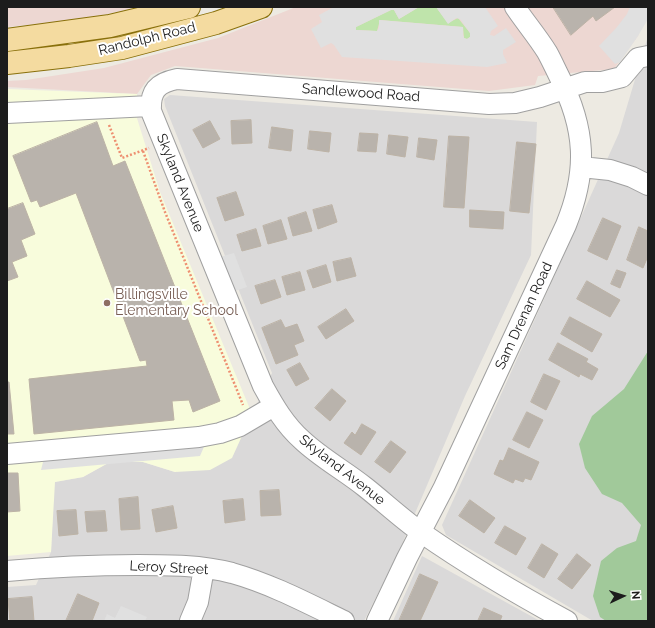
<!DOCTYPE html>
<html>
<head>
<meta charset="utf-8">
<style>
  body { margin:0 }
  #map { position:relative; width:655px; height:628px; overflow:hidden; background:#edeae2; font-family:Raleway,sans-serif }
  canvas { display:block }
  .frame { position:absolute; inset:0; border:8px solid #1c1c1c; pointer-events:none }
  .north { position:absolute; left:603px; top:576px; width:40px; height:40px; -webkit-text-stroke:3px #fff; paint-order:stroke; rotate:86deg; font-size:11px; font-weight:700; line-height:16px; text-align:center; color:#1c1c1c }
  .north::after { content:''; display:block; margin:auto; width:14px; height:18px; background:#1c1c1c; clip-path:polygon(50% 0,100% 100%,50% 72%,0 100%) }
</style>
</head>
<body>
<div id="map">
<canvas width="655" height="628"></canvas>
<div class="frame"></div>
<div class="north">N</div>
</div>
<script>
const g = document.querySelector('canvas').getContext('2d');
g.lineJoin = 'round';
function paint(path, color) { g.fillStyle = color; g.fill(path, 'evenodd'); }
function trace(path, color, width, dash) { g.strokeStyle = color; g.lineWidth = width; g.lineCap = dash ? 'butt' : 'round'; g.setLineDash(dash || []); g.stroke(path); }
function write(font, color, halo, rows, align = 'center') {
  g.font = font + ' Raleway,sans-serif'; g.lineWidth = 4; g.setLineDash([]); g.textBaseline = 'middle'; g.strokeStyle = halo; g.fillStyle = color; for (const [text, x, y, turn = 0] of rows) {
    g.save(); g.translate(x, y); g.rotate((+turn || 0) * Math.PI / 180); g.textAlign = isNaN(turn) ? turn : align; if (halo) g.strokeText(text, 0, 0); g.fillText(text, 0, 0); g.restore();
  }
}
const residential = new Path2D(`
  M 648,36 L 648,621 L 593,621 L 446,535 L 442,525 L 619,133 Z
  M 170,95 L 537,122 L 531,255 L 465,396 L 396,558 L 364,621 L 7,621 L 7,587 L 36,585 L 51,552 L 54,482 L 83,477 L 110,462 L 143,462 L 175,472 L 252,414 L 272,373 L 165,106 L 164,99 Z
  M 422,556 L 540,621 L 393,621 Z`);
const commercial = new Path2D(`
  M 7,7 L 140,7 L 93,17 L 59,22 L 7,27 Z
  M 296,7 L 648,7 L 638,36 L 614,69 L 538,76 L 535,85 L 489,91 L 175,66 L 151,75 L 137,94 L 7,87 L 7,81 L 26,80 L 104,68 L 218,38 Z`);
const education = new Path2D(`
  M 7,89 L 137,94 L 136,115 L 160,192 L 252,414 L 232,458 L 210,470 L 175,472 L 143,462 L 110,462 L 83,477 L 55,482 L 51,552 L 7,556 Z`);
const grass = new Path2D(`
  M 419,7 L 436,7 L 448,23 L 458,18 L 470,33 L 470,37 L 467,39 L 464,38 L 463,27 L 380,20 L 377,31 L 356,30 L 356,27 L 391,10 L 394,10 L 399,19 Z`);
const forest = new Path2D(`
  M 648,351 L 648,621 L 606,621 L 600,617 L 593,596 L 601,561 L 617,548 L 636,541 L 641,525 L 622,503 L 602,494 L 585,468 L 579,444 L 592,416 L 624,389 Z`);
const parking = new Path2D(`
  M 334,7 L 419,7 L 399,19 L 394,10 L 391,10 L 356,27 L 356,30 L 377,31 L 379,28 L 379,20 L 463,27 L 463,35 L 464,38 L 467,39 L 470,37 L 470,33 L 460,19 L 456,18 L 448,24 L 436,7 L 485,7 L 498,26 L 491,31 L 490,35 L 494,36 L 506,28 L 516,42 L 503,50 L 503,54 L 507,63 L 487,67 L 342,57 L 334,45 L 331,43 L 321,48 L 311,29 L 322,22 L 319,15 Z
  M 630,7 L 648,7 L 648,19 L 638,36 L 620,62 L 615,64 L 599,46 L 617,27 L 627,14 Z
  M 234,253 L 247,287 L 235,291 L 220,257 Z
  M 206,442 L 200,456 L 41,470 L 44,458 Z
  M 121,606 L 147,617 L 145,621 L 104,621 L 107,614 L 115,618 Z`);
const building = new Path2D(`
  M 553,7 L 615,7 L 596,21 L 593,16 L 571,35 Z
  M 251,120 L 252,143 L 232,144 L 231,121 Z
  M 210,121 L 220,139 L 203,148 L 193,130 Z
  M 97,122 L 113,166 L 125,161 L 220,401 L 193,412 L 189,400 L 172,401 L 174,420 L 34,434 L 29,379 L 147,366 L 146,360 L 140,361 L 76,193 L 40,207 L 37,200 L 31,202 L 13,156 Z
  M 272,127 L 293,130 L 291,151 L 269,148 Z
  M 310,131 L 331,133 L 329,152 L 308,149 Z
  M 360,133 L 378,134 L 376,152 L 358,151 Z
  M 389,135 L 408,137 L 405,157 L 387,154 Z
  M 449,136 L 469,137 L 464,208 L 444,207 Z
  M 419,138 L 437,140 L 434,160 L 417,157 Z
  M 517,142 L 536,144 L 529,213 L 510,211 Z
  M 236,192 L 244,215 L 225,221 L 217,198 Z
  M 23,203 L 35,234 L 21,240 L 27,256 L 12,262 L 18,277 L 7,281 L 7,209 Z
  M 332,205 L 337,222 L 318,229 L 313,210 Z
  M 470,210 L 504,212 L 503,229 L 470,227 Z
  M 306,212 L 312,231 L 293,236 L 288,218 Z
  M 603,218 L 621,226 L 607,260 L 588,251 Z
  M 281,220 L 287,239 L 268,244 L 263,226 Z
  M 639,227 L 648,231 L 648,256 L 643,268 L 627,260 Z
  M 256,229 L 261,246 L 242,251 L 237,235 Z
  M 351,258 L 356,276 L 337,281 L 333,262 Z
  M 326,265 L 331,282 L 313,288 L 307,271 Z
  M 617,270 L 626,273 L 620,288 L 611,284 Z
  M 300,272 L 305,290 L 287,295 L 282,277 Z
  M 275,280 L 281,297 L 261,304 L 255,286 Z
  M 587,281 L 620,300 L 610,317 L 577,299 Z
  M 346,309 L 354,321 L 326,339 L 318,327 Z
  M 570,317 L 602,334 L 592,352 L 561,334 Z
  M 281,320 L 285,328 L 297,324 L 304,341 L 294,345 L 298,355 L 276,364 L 262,328 Z
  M 558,343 L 588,359 L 586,362 L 598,369 L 592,380 L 580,374 L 579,377 L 549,360 Z
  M 300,363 L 309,379 L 296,386 L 287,370 Z
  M 544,374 L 560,381 L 546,410 L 531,402 Z
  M 7,382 L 9,382 L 14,434 L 7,434 Z
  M 332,389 L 346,401 L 330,421 L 315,408 Z
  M 527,412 L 543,420 L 529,448 L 513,440 Z
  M 362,424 L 376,432 L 361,455 L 344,443 L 352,432 L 355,435 Z
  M 391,441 L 406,452 L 390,473 L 375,462 Z
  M 509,448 L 539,462 L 531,480 L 525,478 L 523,482 L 515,479 L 513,483 L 494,474 L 500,460 L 503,461 Z
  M 7,473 L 18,473 L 20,511 L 7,512 Z
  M 279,490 L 281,515 L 261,516 L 260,491 Z
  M 138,497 L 140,529 L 121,530 L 119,499 Z
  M 243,499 L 245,520 L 225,523 L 223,501 Z
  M 470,500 L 495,518 L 484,533 L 459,516 Z
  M 173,506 L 177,528 L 156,532 L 152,510 Z
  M 76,510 L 78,534 L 59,536 L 57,511 Z
  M 105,511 L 107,531 L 87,532 L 85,512 Z
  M 505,526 L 526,538 L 516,555 L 495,543 Z
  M 542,544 L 558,554 L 544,578 L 528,568 Z
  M 577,554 L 591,565 L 572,589 L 558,579 Z
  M 420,574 L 438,582 L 420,621 L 399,621 Z
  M 78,594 L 99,603 L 92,621 L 66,621 Z
  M 32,597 L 34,621 L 10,621 L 8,599 Z
  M 484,608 L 502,616 L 500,621 L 478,621 Z`);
const path = new Path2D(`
  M 417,7 L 417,8
  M 109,125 L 122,158 L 149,148
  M 143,151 L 165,212 L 243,405`);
const minor = new Path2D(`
  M 7,113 L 150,106
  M 581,167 L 610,170 L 632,177 L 648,185
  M 7,454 L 199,437 L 220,433 L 240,426 L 274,406
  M 7,571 C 50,567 94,565 138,565 C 170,565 201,565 232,573 C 271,584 307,603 344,621
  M 190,621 L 198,602 L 204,568
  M 377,621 L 407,558 L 444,487 L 566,225 C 588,171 586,129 559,76 C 555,68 551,59 547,52 C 537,36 525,22 515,7
  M 567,621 C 517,594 468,565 422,533 C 402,519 384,502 365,487 C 345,471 321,458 302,440 C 285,425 274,406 263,386 L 151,111 C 150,91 157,83 177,79 L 489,104 L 515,103 L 540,97 L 585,82 L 602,82 L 622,77 L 638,58 L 648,56`);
const major = new Path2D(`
  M 7,40 L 110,26 L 189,7
  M 7,63 L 69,56 L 122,48 L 216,23 L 261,7`);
const markers = [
  [107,303,4,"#8d6e63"]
];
const streetNames = [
  ["Randolph Road",147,39,-14],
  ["Sandlewood Road",361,93,4],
  ["Skyland Avenue",180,183,68],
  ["Sam Drenan Road",524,316,-65],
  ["Skyland Avenue",342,470,38],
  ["Leroy Street",169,568,3]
];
const educationNames = [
  ["Billingsville",115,295],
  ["Elementary School",115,311]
];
paint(residential, '#dad9d9');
paint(commercial, '#edd7d2');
paint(education, '#f8fcdc');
paint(grass, '#bfe4ab');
paint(forest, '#a1c99a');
paint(parking, '#e0e0e0');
paint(building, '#b9b3ac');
trace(building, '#bdb3a6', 1);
trace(minor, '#a0a0a0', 22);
trace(major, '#89700b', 24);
trace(path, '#ee8f71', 2.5, [2, 2]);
trace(minor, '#fff', 20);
trace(major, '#f4dba0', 22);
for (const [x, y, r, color] of markers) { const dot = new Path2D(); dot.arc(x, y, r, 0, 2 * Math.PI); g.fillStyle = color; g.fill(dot); trace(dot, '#fff', 1.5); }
write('14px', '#1c1c1c', '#fff', streetNames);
write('14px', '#785e54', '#fff', educationNames, 'left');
</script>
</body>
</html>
